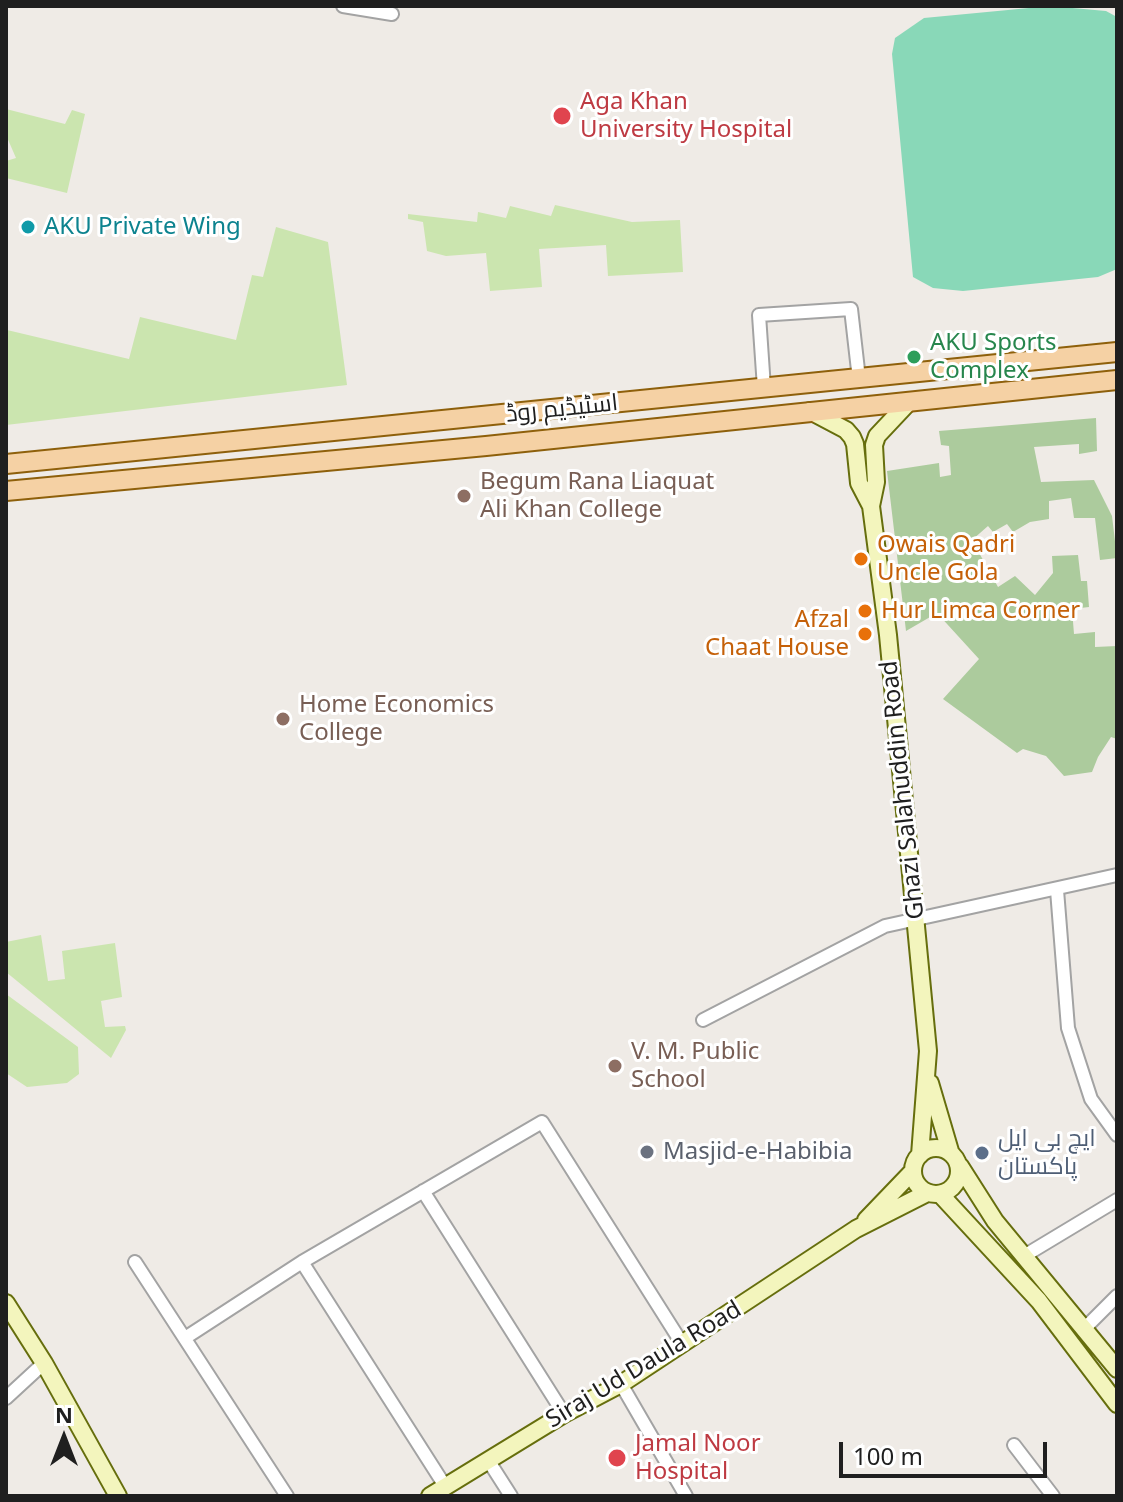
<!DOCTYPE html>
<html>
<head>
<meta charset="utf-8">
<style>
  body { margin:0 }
  #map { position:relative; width:1123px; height:1502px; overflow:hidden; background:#efebe6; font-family:"Noto Sans",sans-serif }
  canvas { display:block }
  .frame { position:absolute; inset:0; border:8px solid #1f1f1f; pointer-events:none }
  .north { position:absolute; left:24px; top:1398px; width:80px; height:80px; -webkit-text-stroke:6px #fff; paint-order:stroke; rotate:0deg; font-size:22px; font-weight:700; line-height:32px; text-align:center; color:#1f1f1f }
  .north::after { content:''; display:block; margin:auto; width:28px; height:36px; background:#1f1f1f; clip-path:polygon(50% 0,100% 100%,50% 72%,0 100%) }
  .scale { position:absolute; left:839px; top:1442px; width:208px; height:36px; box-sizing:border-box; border:4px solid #1f1f1f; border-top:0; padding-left:10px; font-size:24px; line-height:28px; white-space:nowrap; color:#1f1f1f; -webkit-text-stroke:6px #fff; paint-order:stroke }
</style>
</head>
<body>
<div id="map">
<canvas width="1123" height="1502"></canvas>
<div class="frame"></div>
<div class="north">N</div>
<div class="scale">100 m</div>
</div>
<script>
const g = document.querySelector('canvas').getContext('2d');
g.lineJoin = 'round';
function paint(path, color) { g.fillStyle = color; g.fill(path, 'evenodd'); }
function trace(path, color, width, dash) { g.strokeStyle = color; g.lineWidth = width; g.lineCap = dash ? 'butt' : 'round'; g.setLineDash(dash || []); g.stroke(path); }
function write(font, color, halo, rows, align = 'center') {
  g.font = font + ' "Noto Sans",Cairo,sans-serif'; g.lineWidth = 6; g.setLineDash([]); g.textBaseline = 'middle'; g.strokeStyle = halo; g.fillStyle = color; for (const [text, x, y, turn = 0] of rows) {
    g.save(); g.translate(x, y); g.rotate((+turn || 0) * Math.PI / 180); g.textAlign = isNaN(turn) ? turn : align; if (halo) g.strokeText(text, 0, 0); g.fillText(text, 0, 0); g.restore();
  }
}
const grass = new Path2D(`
  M 6,109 L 65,124 L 72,110 L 85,114 L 67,193 L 6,178 L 6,161 L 16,158 L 6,135 Z
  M 555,205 L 632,222 L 680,220 L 683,272 L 608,276 L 606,245 L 539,249 L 542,287 L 490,291 L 486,253 L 446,256 L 427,251 L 423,222 L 408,219 L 408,214 L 477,222 L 478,212 L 506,218 L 510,206 L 551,216 Z
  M 276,227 L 328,242 L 347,385 L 6,425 L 7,330 L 129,359 L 140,317 L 236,340 L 252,275 L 263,277 Z
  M 41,935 L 48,981 L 65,979 L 62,951 L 115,943 L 122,997 L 101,1001 L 105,1027 L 125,1026 L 126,1030 L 111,1058 L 6,972 L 6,942 Z
  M 6,994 L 78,1047 L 79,1074 L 67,1083 L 27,1087 L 6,1073 Z`);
const forest = new Path2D(`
  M 1096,418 L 1097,451 L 1079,454 L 1079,444 L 1034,447 L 1041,482 L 1094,480 L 1112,516 L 1117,558 L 1100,560 L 1095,518 L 1074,518 L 1071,498 L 1049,501 L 1049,519 L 1030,522 L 1013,532 L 1007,524 L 993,532 L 988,526 L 972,540 L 998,587 L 1015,576 L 1035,595 L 1053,573 L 1052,556 L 1078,555 L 1081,581 L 1087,581 L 1089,607 L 1072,609 L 1074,634 L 1095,632 L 1095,647 L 1117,646 L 1117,739 L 1111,737 L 1098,757 L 1092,772 L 1064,776 L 1046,756 L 1023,749 L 1017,753 L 943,699 L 979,659 L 937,613 L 906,631 L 887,471 L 939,463 L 940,477 L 951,475 L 949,446 L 941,445 L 939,431 Z`);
const pitch = new Path2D(`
  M 1050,6 L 1106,11 L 1117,17 L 1117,269 L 1098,277 L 963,291 L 933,288 L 913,277 L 892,54 L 895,38 L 924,18 Z`);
const street = new Path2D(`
  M 343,6 L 392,14
  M 764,388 L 759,315 L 851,309 L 859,379
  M 1057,890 L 1068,1028 L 1091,1099 L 1117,1135
  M 703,1020 L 885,926 L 1117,875
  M 423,1191 L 564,1414
  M 1024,1256 L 1117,1200
  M 135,1262 L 287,1496
  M 302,1262 L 445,1486
  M 1083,1330 L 1117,1296
  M 185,1338 L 302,1262 L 542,1122 L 683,1345
  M 621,1384 L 686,1496
  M 6,1398 L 44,1363
  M 1014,1445 L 1053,1496
  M 488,1460 L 511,1496`);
const secondary = new Path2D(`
  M 908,403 L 877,436 L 874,445 L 876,482 L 871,506 L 888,635 L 928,1051 L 920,1155
  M 810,411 L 846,430 L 852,437 L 855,444 L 859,483 L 871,506
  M 930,1083 L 950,1151
  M913 1171a23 23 0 1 1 46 0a23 23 0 1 1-46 0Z
  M 960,1166 L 995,1221 L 1117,1369
  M 940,1194 L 1039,1301 L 1117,1404
  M 866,1220 L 913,1171
  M 6,1303 L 44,1363 L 118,1496
  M 430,1496 L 564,1414 L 621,1384 L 856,1229 L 927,1193`);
const primary = new Path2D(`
  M 6,464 L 1117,352
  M 6,491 L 486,446 L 1117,380`);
const markers = [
  [562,116,10,"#e0444e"],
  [28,227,8,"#0f9aa8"],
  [914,357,8,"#2e9e5b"],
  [464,496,8,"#8d6e63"],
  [861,559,8,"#e8710a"],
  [865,611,8,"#e8710a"],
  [865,634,8,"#e8710a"],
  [283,719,8,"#8d6e63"],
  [615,1066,8,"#8d6e63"],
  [647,1152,8,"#6b7280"],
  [982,1153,8,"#5c6f8a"],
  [617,1458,10,"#e0444e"]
];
const healthNames = [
  ["Aga Khan",580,102],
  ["University Hospital",580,130],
  ["Jamal Noor",635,1444],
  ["Hospital",635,1472]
];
const cultureNames = [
  ["AKU Private Wing",44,227]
];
const leisureNames = [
  ["AKU Sports",930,343],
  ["Complex",930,371]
];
const streetNames = [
  ["اسٹیڈیم روڈ",562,409,-6],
  ["Ghazi Salahuddin Road",903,790,-96],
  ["Siraj Ud Daula Road",644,1365,-31]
];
const educationNames = [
  ["Begum Rana Liaquat",480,482],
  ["Ali Khan College",480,510],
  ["Home Economics",299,705],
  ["College",299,733],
  ["V. M. Public",631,1052],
  ["School",631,1080]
];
const foodNames = [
  ["Owais Qadri",877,545],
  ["Uncle Gola",877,573],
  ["Hur Limca Corner",881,611],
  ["Afzal",849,620,"right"],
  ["Chaat House",849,648,"right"]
];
const serviceNames = [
  ["ایچ بی ایل",998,1139],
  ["پاکستان",998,1167]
];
const worshipNames = [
  ["Masjid-e-Habibia",663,1152]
];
paint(grass, '#cbe5af');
paint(forest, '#accb9d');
paint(pitch, '#89d8b8');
trace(street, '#a3a3a3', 16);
trace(secondary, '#666e0d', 20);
trace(primary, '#8e600b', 22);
trace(street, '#fff', 12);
trace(secondary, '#f3f5bd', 16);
trace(primary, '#f5d1a4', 18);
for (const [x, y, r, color] of markers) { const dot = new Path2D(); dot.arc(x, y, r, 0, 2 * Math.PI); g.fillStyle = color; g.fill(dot); trace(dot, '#fff', 3); }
write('24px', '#be3a42', '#fff', healthNames, 'left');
write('24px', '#0d838f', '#fff', cultureNames, 'left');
write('24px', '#27864d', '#fff', leisureNames, 'left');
write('24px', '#1f1f1f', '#fff', streetNames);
write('24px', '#785e54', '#fff', educationNames, 'left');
write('24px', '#c56008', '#fff', foodNames, 'left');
write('24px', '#4e5e75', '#fff', serviceNames, 'left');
write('24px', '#5b616d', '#fff', worshipNames, 'left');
</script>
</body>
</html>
